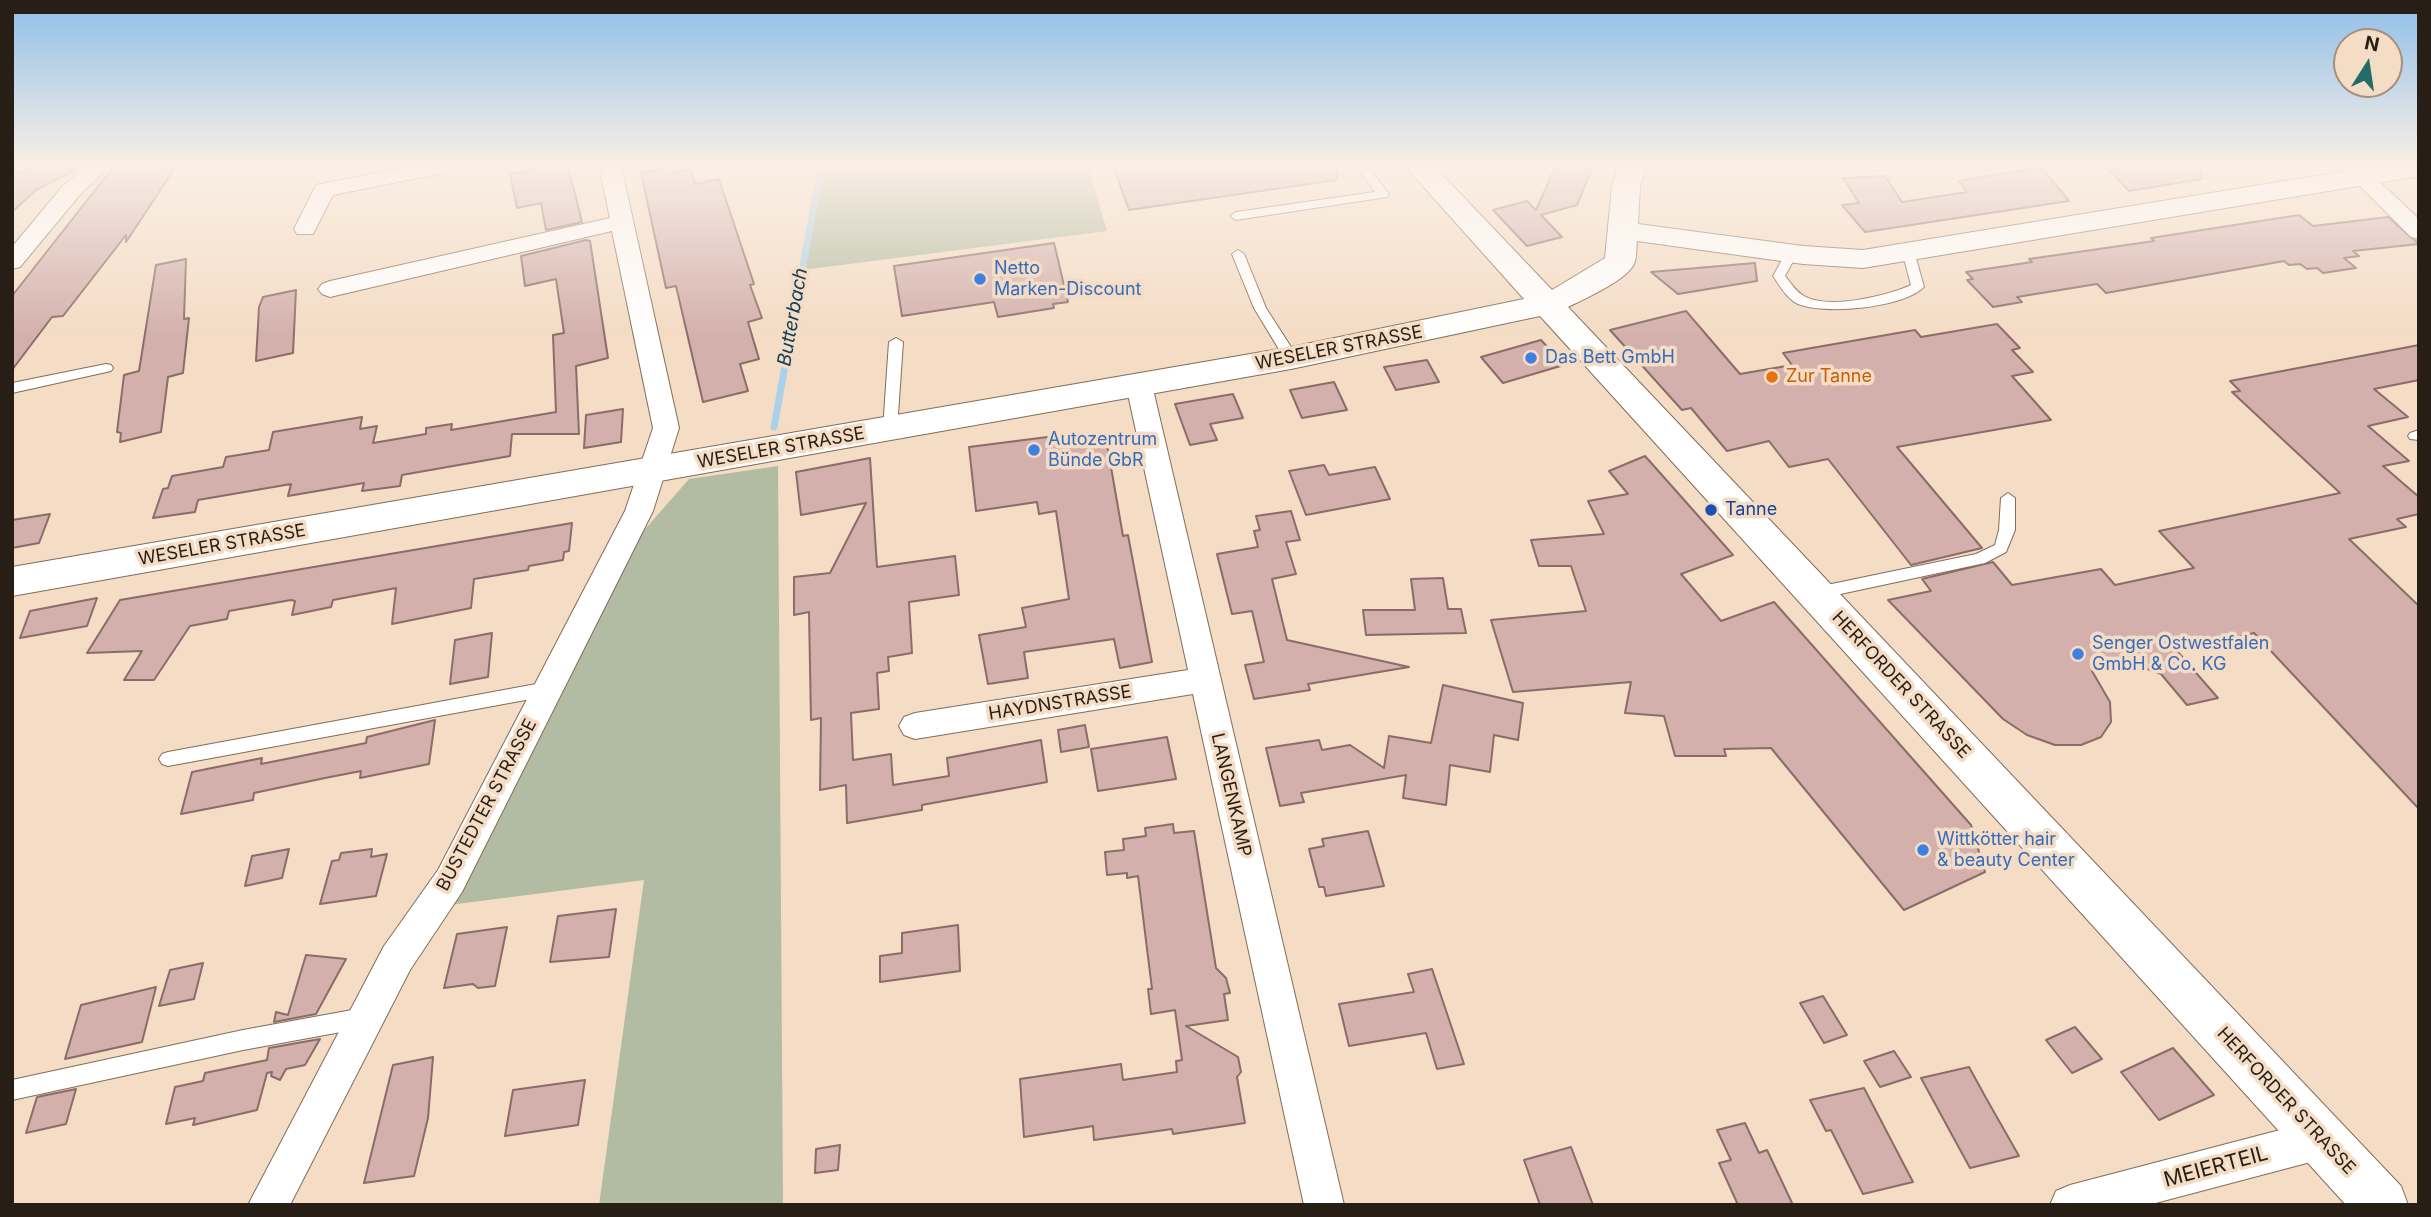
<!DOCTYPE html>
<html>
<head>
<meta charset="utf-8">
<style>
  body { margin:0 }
  #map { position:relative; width:2431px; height:1217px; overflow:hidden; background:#f4dcc5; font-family:Inter,sans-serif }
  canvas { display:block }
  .frame { position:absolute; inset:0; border:14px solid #271e16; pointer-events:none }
  .north { position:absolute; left:2333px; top:28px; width:70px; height:70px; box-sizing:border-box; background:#f4dcc5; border:2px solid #a2907f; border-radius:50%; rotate:12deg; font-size:19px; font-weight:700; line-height:28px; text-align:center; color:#271e16 }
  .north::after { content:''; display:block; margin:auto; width:24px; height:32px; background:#236d68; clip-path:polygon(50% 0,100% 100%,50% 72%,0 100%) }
</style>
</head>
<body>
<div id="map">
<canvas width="2431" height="1217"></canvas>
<div class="frame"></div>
<div class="north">N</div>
</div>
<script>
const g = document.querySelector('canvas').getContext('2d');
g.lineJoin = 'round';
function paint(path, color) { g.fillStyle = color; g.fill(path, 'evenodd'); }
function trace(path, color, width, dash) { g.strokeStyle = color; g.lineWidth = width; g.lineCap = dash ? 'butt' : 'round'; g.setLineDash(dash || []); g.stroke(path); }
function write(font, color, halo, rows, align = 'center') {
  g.font = font + ' Inter,sans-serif'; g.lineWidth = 7; g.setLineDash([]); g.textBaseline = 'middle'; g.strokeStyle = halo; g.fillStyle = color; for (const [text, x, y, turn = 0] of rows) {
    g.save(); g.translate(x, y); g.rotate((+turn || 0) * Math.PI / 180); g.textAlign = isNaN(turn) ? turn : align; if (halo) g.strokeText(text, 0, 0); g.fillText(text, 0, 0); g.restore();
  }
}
const green = new Path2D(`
  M 823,166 L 1088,166 L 1107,231 L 802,270 Z
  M 778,466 L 783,1205 L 599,1205 L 644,880 L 449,905 L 639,536 L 689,479 Z`);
const stream = new Path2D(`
  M 774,427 L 821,166`);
const building = new Path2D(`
  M 31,166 L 83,166 L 36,190 L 12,212 L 12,171 L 25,172 Z
  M 114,166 L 175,168 L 126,242 L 126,235 L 63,316 L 52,317 L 12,370 L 12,296 Z
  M 534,166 L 568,166 L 582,222 L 546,230 L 541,203 L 517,208 L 510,174 L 535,169 Z
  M 674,166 L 675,172 L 691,169 L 695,184 L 719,179 L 754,284 L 750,285 L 762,318 L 748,322 L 759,359 L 740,364 L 748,391 L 703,402 L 676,286 L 666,288 L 641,173 Z
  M 1113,166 L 1336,166 L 1337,180 L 1129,210 Z
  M 1562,166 L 1593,166 L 1577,205 L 1541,215 L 1562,237 L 1527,246 L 1493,210 L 1527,201 L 1536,210 L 1555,168 L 1560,169 Z
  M 2105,166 L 2201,166 L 2202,179 L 2129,191 Z
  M 2041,167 L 2069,201 L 1865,232 L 1842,205 L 1859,203 L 1843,178 L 1885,176 L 1902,202 L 1967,192 L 1959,181 Z
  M 2299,215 L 2313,226 L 2388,217 L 2419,244 L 2353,251 L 2359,256 L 2344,258 L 2356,268 L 2323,273 L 2317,268 L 2307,269 L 2300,264 L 2289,265 L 2284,261 L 2106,293 L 2097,284 L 2017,297 L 2022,302 L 1993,307 L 1967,280 L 1973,279 L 1966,272 L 2032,262 L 2029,259 L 2154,241 L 2151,238 Z
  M 586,240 L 590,241 L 608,358 L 576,366 L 579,434 L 512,434 L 510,456 L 402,475 L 400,486 L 362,491 L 364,483 L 288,496 L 291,484 L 198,500 L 195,512 L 153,518 L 163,489 L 168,488 L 172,476 L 223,467 L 226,457 L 269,450 L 273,432 L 362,417 L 360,429 L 377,426 L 373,443 L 426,434 L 426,428 L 452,424 L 451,430 L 556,412 L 553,335 L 564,333 L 556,279 L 525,286 L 521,256 Z
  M 1054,243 L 1068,302 L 1053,304 L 1054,308 L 998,317 L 994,302 L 902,316 L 894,266 Z
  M 186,259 L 184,319 L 189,318 L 183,373 L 168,377 L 161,432 L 120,442 L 121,433 L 117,432 L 124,375 L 139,371 L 156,265 Z
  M 1755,263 L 1757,281 L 1678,294 L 1651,272 Z
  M 296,290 L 293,353 L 256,361 L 259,307 L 263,297 Z
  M 1686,311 L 1740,374 L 1792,365 L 1783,353 L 1915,330 L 1921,337 L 1997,324 L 2020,348 L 2012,350 L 2033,372 L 2012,376 L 2051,420 L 1897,447 L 1982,548 L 1911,565 L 1828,459 L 1789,467 L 1769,441 L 1727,451 L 1691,408 L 1682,410 L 1610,330 Z
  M 1541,340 L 1564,365 L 1503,383 L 1481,357 Z
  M 2419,345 L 2419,380 L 2374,389 L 2408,417 L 2368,426 L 2409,461 L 2383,466 L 2419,497 L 2419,514 L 2397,519 L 2406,527 L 2349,539 L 2419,606 L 2419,809 L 2254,633 L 2177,651 L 2218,698 L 2187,705 L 2161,674 L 2131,663 L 2092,671 L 2110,702 L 2111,722 L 2101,737 L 2081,745 L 2055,745 L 2027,735 L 2003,719 L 1888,600 L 1931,591 L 1922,579 L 1993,562 L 2012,585 L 2101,569 L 2115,585 L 2194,568 L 2159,531 L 2340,493 L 2232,392 L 2240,391 L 2230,381 Z
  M 1427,360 L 1439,382 L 1396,390 L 1384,367 Z
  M 1334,382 L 1347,410 L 1302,418 L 1290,390 Z
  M 1233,394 L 1243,418 L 1210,424 L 1217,440 L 1190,445 L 1175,404 Z
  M 623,409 L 621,442 L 584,448 L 586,415 Z
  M 1079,433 L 1107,444 L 1123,536 L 1128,535 L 1152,662 L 1120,668 L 1114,639 L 1024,652 L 1028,678 L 988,684 L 979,635 L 1026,627 L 1022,608 L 1069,599 L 1056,511 L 1039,514 L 1037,502 L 976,511 L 969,447 Z
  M 1645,456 L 1733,555 L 1681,574 L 1721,621 L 1774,602 L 1971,825 L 1985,872 L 1904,910 L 1771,748 L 1724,749 L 1726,756 L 1675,756 L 1664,716 L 1625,713 L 1631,682 L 1513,692 L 1491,620 L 1586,611 L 1571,566 L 1539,566 L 1531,540 L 1604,534 L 1588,501 L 1628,494 L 1609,471 Z
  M 870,458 L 877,567 L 955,556 L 959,595 L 909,602 L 912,653 L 888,657 L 889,671 L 877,673 L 879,709 L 851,713 L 853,760 L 891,754 L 893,785 L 949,776 L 947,758 L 1041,740 L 1047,782 L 922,805 L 922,810 L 847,823 L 846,785 L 820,790 L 821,718 L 811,720 L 809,612 L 794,615 L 794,577 L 830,573 L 866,503 L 801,515 L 796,472 Z
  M 1324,465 L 1329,475 L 1375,467 L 1390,499 L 1306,515 L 1289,471 Z
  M 1291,511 L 1300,540 L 1286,542 L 1296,574 L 1272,579 L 1287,640 L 1409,667 L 1308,684 L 1310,690 L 1254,699 L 1245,665 L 1264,662 L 1252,611 L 1232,614 L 1217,554 L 1258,547 L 1254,531 L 1260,530 L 1256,516 Z
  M 50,514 L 39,543 L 12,548 L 12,520 Z
  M 572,523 L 569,551 L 564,552 L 563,560 L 529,566 L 528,570 L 474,579 L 471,608 L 392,624 L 396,588 L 333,600 L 331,607 L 292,615 L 295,601 L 291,600 L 229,611 L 227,619 L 190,626 L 154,680 L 124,680 L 142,651 L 87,653 L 120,600 Z
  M 1443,578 L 1448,609 L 1461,609 L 1466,633 L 1366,635 L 1363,610 L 1415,610 L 1411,579 Z
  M 97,598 L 87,626 L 20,638 L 30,611 Z
  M 492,633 L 488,677 L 450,684 L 455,640 Z
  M 1443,685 L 1523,703 L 1518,740 L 1494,735 L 1490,772 L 1450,765 L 1446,805 L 1403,798 L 1406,775 L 1301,793 L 1304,802 L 1280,806 L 1266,748 L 1319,740 L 1322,750 L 1350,745 L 1384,768 L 1389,736 L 1431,743 Z
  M 435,720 L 429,764 L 360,778 L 361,771 L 325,778 L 254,793 L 253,800 L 181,814 L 192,772 L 262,758 L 261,764 L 366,743 L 367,737 Z
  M 1085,725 L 1089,747 L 1061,752 L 1058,730 Z
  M 1167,737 L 1176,779 L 1098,791 L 1091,749 Z
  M 1173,824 L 1174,833 L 1194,831 L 1216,968 L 1226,978 L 1230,993 L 1224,994 L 1228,1020 L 1186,1026 L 1238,1057 L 1241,1072 L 1237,1077 L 1245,1123 L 1173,1134 L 1172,1129 L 1094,1140 L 1093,1126 L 1024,1137 L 1020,1079 L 1121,1064 L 1123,1080 L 1177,1072 L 1176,1061 L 1182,1060 L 1175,1010 L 1151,1014 L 1148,989 L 1152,989 L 1138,876 L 1127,878 L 1127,873 L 1107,875 L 1105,852 L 1124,850 L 1123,839 L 1146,836 L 1145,828 Z
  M 1368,831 L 1384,886 L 1326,896 L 1324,887 L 1319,887 L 1309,849 L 1324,846 L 1322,839 Z
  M 289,849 L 282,878 L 245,886 L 252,856 Z
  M 372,849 L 371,857 L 387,854 L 376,896 L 320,904 L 332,861 L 339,860 L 341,853 Z
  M 616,909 L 609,957 L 550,962 L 558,916 Z
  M 958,925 L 960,971 L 880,982 L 880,956 L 902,953 L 902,933 Z
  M 507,927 L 495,986 L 478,988 L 473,984 L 444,988 L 457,934 Z
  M 306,955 L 346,959 L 316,1014 L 274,1022 L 276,1012 L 288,1015 Z
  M 203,963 L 194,999 L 159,1006 L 170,970 Z
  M 1432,969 L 1464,1064 L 1437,1069 L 1426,1033 L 1349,1046 L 1339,1004 L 1414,992 L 1408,974 Z
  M 156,987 L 142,1042 L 65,1059 L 81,1005 Z
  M 1823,996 L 1847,1035 L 1824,1043 L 1800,1003 Z
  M 2075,1027 L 2102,1059 L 2072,1073 L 2046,1040 Z
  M 320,1039 L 305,1065 L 286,1069 L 280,1080 L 271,1076 L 272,1072 L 267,1073 L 257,1110 L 193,1125 L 195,1118 L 166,1124 L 175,1087 L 203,1081 L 205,1073 L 267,1060 L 269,1048 Z
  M 2173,1048 L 2214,1095 L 2159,1120 L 2121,1072 Z
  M 1894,1051 L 1911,1077 L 1880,1087 L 1864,1061 Z
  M 433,1057 L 428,1118 L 414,1176 L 364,1183 L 393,1065 Z
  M 1969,1067 L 1986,1098 L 2019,1156 L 1970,1168 L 1921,1078 Z
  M 585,1080 L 578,1125 L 505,1136 L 513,1090 Z
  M 1864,1088 L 1913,1182 L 1863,1194 L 1831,1130 L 1826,1131 L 1810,1100 Z
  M 76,1089 L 66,1124 L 26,1133 L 37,1097 Z
  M 1745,1123 L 1759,1153 L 1767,1150 L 1793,1205 L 1738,1205 L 1719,1163 L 1731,1160 L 1717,1130 Z
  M 840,1145 L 838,1170 L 815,1173 L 816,1149 Z
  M 1571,1147 L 1593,1205 L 1540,1205 L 1524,1160 Z`);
const lane = new Path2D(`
  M 1357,166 L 1368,166 L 1389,194 L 1387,197 L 1236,220 L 1230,216 L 1236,212 L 1375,192 Z
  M 1908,247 L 1914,251 L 1924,287 C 1903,308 1825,315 1798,304 C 1787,299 1780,286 1773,276 L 1787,251 L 1791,250 L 1797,254 L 1785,276 C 1791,283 1796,292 1804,296 C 1828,310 1887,296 1911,285 L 1902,251 Z
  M 1238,250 L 1244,254 L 1266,308 L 1298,358 L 1296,361 L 1286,361 L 1254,308 L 1232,254 Z
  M 896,338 L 903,342 L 897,429 L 890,434 L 883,429 L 889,342 Z
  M 106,364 L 111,365 L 113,368 L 111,371 L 12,393 L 12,383 Z
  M 2419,430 L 2419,440 L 2410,439 L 2408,436 L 2410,433 Z
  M 2008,493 L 2015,498 L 2015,530 L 2006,552 L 1985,563 L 1817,599 L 1811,597 L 1809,593 L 1811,589 L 1817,587 L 1976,554 L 1995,545 L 1999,530 L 2001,498 Z
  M 547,682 L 553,684 L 555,689 L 553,694 L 547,696 L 168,766 L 162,764 L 159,759 L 162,754 L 168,752 Z
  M 363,1008 L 370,1011 L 373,1018 L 370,1025 L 363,1028 L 243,1050 L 12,1100 L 12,1080 L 243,1030 Z`);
const street = new Path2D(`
  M 86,166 L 109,166 L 78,197 L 20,267 L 12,269 L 12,247 L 62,187 Z
  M 412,166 L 453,166 L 442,173 L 333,195 L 313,234 L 297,234 L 294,229 L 316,185 Z
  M 599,166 L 621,166 L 679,428 L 653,511 L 462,892 L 410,970 L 290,1205 L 248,1205 L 384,946 L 438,870 L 625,511 L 653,428 L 612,231 L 330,297 L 322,294 L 318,289 L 322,284 L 330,281 L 610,218 Z
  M 2340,166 L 2363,166 L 2419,219 L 2419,239 L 2411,237 Z
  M 1139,376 L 1148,379 L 1152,385 L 1344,1205 L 1304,1205 L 1193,694 L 915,739 L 904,735 L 899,726 L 904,717 L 915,713 L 1188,670 L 1126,385 L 1130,379 Z
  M 2322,1119 L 2336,1125 L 2342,1139 L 2336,1153 L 2322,1159 L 2148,1205 L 2050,1205 L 2056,1191 L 2070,1185 Z`);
const secondary = new Path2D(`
  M 1405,166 L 1434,166 L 1552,290 L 1605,258 L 1612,186 L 1618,166 L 1646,166 L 1640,186 L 1638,224 L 1803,246 L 1863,250 L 2376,166 L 2419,166 L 2419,176 L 1863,268 L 1803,264 L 1637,241 C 1636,248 1637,258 1634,264 C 1627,280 1584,299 1568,307 L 2401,1186 L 2408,1205 L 2346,1205 L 1540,316 L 1291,369 L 12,596 L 12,567 L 1291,347 L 1524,299 Z`);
const markers = [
  [980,279,7,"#3f7fe0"],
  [1531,358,7,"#3f7fe0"],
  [1772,377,7,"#e8710a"],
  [1034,450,7,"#3f7fe0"],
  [1711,510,7,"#1a4fb4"],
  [2078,654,7,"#3f7fe0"],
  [1923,850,7,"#3f7fe0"]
];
const shopNames = [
  ["Netto",994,269],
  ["Marken-Discount",994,290],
  ["Das Bett GmbH",1545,358],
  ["Autozentrum",1048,440],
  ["Bünde GbR",1048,461],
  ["Senger Ostwestfalen",2092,644],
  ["GmbH & Co. KG",2092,665],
  ["Wittkötter hair",1937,840],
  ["& beauty Center",1937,861]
];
const streetNames = [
  ["WESELER STRASSE",1339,348,-11],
  ["WESELER STRASSE",781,448,-10],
  ["WESELER STRASSE",222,545,-10],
  ["HERFORDER STRASSE",1901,685,47],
  ["HAYDNSTRASSE",1060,703,-9],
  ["LANGENKAMP",1231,795,77],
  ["BUSTEDTER STRASSE",487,805,-62],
  ["HERFORDER STRASSE",2286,1101,47]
];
const foodNames = [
  ["Zur Tanne",1786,377]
];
const transitNames = [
  ["Tanne",1725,510]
];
const waterNames = [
  ["Butterbach",793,317,-80]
];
const nearStreetnames = [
  ["MEIERTEIL",2216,1167,-15]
];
paint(green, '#b2bca3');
trace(stream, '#aad0ea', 7);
paint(building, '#d3b0ac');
trace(building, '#8b6c68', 2);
trace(lane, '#836d58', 2);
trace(street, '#836d58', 2);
trace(secondary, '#836d58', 2);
paint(lane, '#fff');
paint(street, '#fff');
paint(secondary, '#fff');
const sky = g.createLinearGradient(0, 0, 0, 336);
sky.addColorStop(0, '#8fbfe9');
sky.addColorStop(0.49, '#faefe5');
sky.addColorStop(1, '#faefe500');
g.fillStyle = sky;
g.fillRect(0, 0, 2431, 336);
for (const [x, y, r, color] of markers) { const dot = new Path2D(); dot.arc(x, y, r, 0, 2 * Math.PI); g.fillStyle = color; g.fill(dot); trace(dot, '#f4dcc5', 2.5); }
write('18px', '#366cbe', '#f4dcc5', shopNames, 'left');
write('18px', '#271e16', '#f4dcc5', streetNames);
write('18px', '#c56008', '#f4dcc5', foodNames, 'left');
write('18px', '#164399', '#f4dcc5', transitNames, 'left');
write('italic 19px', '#103e59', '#f4dcc5', waterNames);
write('21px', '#271e16', '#f4dcc5', nearStreetnames);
</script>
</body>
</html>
